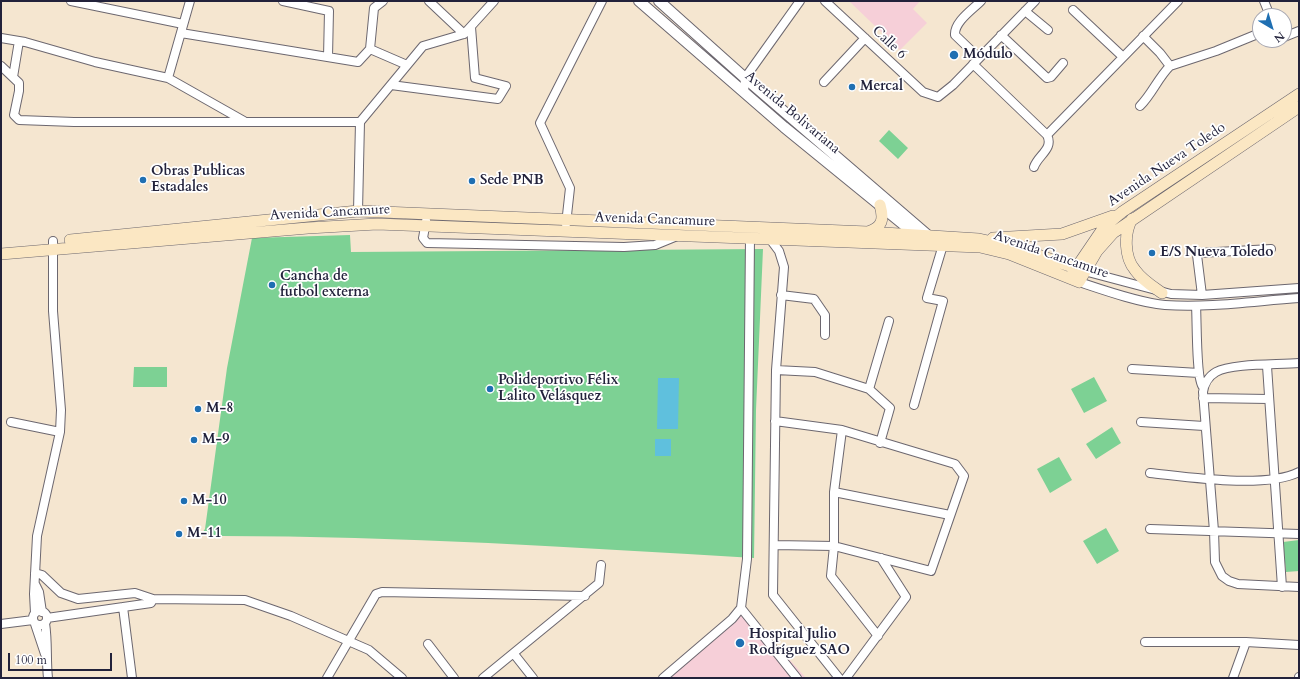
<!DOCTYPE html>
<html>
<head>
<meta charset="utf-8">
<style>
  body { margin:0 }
  #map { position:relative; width:1300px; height:679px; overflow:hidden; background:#f5e6d0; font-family:Cardo,serif }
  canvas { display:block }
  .frame { position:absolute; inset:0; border:2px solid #22223b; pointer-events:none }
  .north { position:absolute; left:1252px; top:8px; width:40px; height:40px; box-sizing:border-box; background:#fff; border:1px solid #a7a7b1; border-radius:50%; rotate:142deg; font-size:11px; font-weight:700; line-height:16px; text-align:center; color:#22223b }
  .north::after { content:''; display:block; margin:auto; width:14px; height:18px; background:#1f6fb2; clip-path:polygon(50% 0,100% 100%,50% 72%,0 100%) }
  .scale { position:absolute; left:8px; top:653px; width:104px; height:18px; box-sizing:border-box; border:2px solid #22223b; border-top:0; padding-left:5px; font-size:12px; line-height:14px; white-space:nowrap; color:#22223b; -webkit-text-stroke:3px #fff; paint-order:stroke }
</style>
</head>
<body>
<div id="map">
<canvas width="1300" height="679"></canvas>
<div class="frame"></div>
<div class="north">N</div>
<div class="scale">100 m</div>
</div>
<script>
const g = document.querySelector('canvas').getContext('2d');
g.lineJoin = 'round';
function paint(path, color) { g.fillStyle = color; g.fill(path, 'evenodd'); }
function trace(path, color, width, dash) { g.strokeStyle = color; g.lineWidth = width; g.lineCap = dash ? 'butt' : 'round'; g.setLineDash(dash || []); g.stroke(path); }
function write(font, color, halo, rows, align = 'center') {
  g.font = font + ' Cardo,serif'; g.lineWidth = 3.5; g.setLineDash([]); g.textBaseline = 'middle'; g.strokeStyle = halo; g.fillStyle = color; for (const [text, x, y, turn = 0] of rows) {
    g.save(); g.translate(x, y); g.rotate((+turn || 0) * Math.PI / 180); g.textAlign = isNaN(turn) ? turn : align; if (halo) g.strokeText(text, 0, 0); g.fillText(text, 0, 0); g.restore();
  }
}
const built = new Path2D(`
  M 849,1 L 920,1 L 913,9 L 927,23 L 900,50 Z
  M 745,610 L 806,678 L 664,678 Z`);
const green = new Path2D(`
  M 889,130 L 908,148 L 898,159 L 879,141 Z
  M 350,235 L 351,252 L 763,249 L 756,410 L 754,558 C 570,547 385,535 200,536 L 205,529 L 227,368 L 252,238 Z
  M 134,367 L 167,367 L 167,387 L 133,387 Z
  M 1094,377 L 1107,401 L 1084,413 L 1071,389 Z
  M 1112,427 L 1121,443 L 1096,459 L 1086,444 Z
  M 1059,457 L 1072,480 L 1050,493 L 1037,469 Z
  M 1106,528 L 1119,551 L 1097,564 L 1083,541 Z
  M 1299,540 L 1299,571 L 1286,572 L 1283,542 Z`);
const water = new Path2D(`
  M 658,378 L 679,378 L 678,429 L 657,429 Z
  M 655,439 L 671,439 L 671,456 L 655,456 Z`);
const minor = new Path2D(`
  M 71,1 L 183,24
  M 283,1 L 329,11 L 328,57
  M 429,1 L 464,34
  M 825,1 L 923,92 L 938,97 L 953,85 L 1035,1
  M 1264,1 L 1270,16
  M 1073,10 L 1122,56
  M 1025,11 L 1048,30
  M 181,33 L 358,62 L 370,49 L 374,8 L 383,1
  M 1001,35 L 1047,78 L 1051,77 L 1063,63
  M 1143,36 L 1160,53 L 1170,66 L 1216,51 L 1260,33
  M 1284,37 L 1299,31
  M 1,38 L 25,42 L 95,62 L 168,78 L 244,121
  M 370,49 L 407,65
  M 979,58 L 955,35 C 954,22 972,10 981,1
  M 973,64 L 1047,135 C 1054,149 1038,155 1034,167
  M 1,66 L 19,83 L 19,91 L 14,115 L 19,120 L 74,122 L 360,122
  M 13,77 L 19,41
  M 168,78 L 190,1
  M 824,82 L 865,38
  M 391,85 L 498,99 L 506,86 L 475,78 L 471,27
  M 744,92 L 745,78 L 800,1
  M 1140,106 C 1152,94 1158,78 1170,66
  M 1047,135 L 1178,1
  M 358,211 L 360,122 L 423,46 L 464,34 L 494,1
  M 426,221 L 423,238 L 427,243 L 624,247 L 655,245 L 677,236
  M 566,224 L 570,188 L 540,123 L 602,1
  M 770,239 L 779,251 L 784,267 L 776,370 L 773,595 L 839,678
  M 1084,271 L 1171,294 L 1202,295 L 1299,288
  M 1079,282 C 1103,290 1140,303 1165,305 C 1209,308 1255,301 1299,298
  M 781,295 L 814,299 L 825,315 L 825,335
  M 1202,295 L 1197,255 L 1199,253 L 1271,249
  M 1196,306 C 1197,319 1196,380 1203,387
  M 1299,363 C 1279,365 1232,363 1216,372 C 1209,376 1204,384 1203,392 L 1214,531 L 1215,562 L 1222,576 L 1229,581 L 1238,584 L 1299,587
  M 1267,366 L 1282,587
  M 1132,369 L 1199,373
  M 776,370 L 815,372 L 869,389 L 890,408 L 880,443
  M 869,389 L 889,321
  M 1203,398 L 1269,399
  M 914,405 L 943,301 L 927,298 L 943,245
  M 11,422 L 60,432
  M 1141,422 L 1204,426
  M 842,430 L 834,492 L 834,546 L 831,576 L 878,636
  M 1150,473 C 1188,477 1265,489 1299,472
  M 834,492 L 950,515
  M 1150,529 L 1299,534
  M 774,545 L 834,546 L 931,571 L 964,476 L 955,464 L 842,430 L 775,421
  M 35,573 L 42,575 L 61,593 L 78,599 L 135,593 L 153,599 L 245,600 L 291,616 L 369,650 L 402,678
  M 35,584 L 39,592 L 42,612
  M 123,607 L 132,678
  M 741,608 L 797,678
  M33 618a7 7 0 1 1 14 0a7 7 0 1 1-14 0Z
  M 35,613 L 34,594 L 37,536 L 60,432 L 61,410 L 53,311 L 53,241
  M 47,618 L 151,603 L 153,599
  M 45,623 C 48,642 46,660 48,678
  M 1,624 L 33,620
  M 35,624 L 45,654
  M 1145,642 L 1246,642 L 1299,645
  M 428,644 L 454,678
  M 514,654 L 533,678
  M 327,678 L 376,594 L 382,592 L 585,596
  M 483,678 L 599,583 L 601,565
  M 663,678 L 732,619 L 741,608 L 747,559 L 750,238
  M 846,678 L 906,597 L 881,558
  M 1233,678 L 1246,642
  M 1299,678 L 1299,677`);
const tertiary = new Path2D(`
  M 639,1 L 784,127 L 919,237
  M 659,1 L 745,78 L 931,238`);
const secondary = new Path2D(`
  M 1132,219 C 1124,233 1124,257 1135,270 C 1142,280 1152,286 1162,293
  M 868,232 C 883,227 884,219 880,205
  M 993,238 L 1062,234 L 1113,216
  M 70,240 L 358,211 L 868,232 L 979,239 L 1015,247 L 1084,271
  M 1,254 L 308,228 L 377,224 L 980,247 L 1009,254 L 1079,282 L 1097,251 L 1113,233 L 1299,107
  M 1072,274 L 1104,227 L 1122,212 L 1299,94`);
const markers = [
  [954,55,5,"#1f6fb2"],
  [852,87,4,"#1f6fb2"],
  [143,180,4,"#1f6fb2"],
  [472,181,4,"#1f6fb2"],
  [1152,253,4,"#1f6fb2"],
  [272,285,4,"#1f6fb2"],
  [490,389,4,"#1f6fb2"],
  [198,409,4,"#1f6fb2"],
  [194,440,4,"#1f6fb2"],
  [184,501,4,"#1f6fb2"],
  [179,534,4,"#1f6fb2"],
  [740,643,5,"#1f6fb2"]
];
const streetNames = [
  ["Calle 6",889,43,43],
  ["Avenida Bolivariana",792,113,40],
  ["Avenida Nueva Toledo",1167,165,-34],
  ["Avenida Cancamure",330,213,-3],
  ["Avenida Cancamure",655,220,2],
  ["Avenida Cancamure",1051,255,19]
];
const poiNames = [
  ["Módulo",963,55],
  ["Mercal",860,87],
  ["Obras Publicas",151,172],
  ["Estadales",151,188],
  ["Sede PNB",480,181],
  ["E/S Nueva Toledo",1160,253],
  ["Cancha de",280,277],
  ["futbol externa",280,293],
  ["Polideportivo Félix",498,381],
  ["Lalito Velásquez",498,397],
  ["M-8",206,409],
  ["M-9",202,440],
  ["M-10",192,501],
  ["M-11",187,534],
  ["Hospital Julio",749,635],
  ["Rodríguez SAO",749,651]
];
paint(built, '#f6cfd8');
paint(green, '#7dd194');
paint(water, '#5fc0dd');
trace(minor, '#6c676f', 10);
trace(tertiary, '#6c676f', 12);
trace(secondary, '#6c676f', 12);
trace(minor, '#fff', 8);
trace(tertiary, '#fff', 10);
trace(secondary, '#fbe7c3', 11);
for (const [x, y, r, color] of markers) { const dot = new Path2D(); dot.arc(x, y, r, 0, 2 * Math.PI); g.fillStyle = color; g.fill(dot); trace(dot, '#fff', 1.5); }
write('14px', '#22223b', '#fff', streetNames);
write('bold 14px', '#22223b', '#fff', poiNames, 'left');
</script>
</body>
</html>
